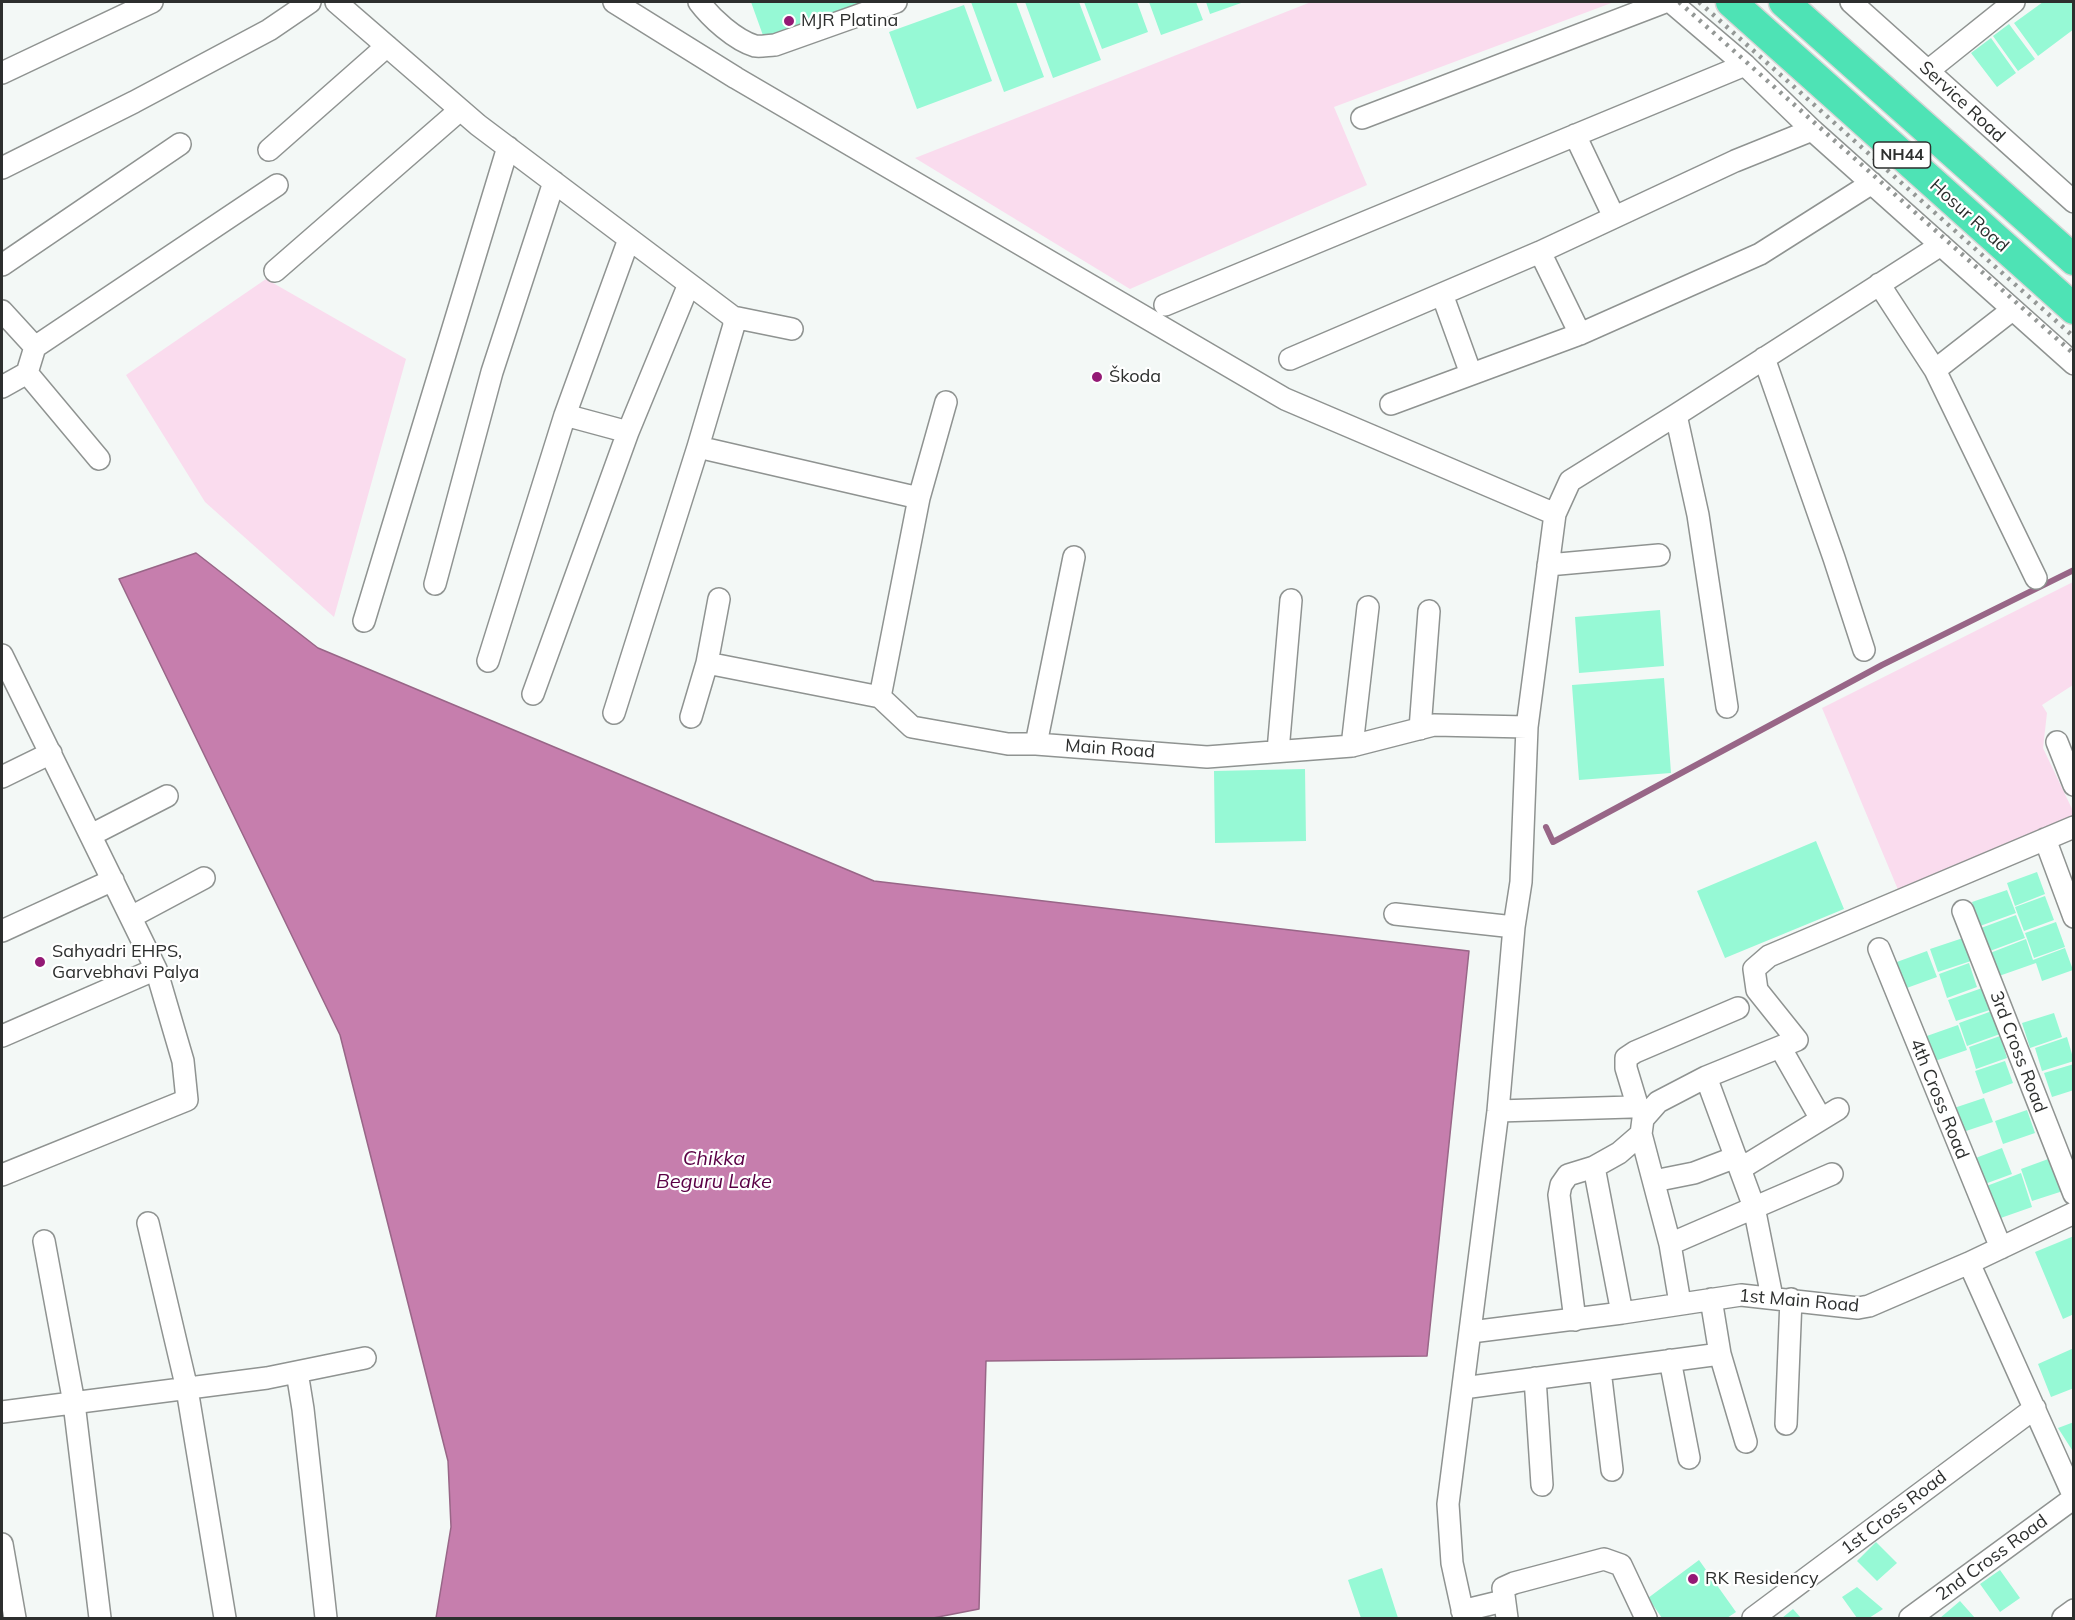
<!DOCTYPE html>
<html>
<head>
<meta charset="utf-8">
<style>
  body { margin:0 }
  #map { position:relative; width:2075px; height:1620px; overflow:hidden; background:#f3f8f6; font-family:Mulish,sans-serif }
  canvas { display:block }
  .frame { position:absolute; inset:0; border:3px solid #2d2f2e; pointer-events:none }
</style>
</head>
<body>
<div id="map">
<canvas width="2075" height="1620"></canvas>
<div class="frame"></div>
</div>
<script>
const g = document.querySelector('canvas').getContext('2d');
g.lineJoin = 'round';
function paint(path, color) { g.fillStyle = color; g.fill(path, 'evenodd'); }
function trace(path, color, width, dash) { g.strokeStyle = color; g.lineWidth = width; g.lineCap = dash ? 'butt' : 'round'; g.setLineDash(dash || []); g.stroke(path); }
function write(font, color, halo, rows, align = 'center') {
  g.font = font + ' Mulish,sans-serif'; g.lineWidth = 4.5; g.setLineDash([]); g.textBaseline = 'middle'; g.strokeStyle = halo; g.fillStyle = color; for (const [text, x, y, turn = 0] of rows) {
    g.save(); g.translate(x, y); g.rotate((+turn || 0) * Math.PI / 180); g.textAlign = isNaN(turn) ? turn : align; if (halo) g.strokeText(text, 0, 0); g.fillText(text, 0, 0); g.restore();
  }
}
const green = new Path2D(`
  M 1311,2 L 1614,2 L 1334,107 L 1367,185 L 1130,289 L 915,158 Z
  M 266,279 L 406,359 L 334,617 L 205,502 L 126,375 Z
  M 2073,582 L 2073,685 L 2042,705 L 2047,713 L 2043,748 L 2073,811 L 2073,816 L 1899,892 L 1822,708 Z`);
const water = new Path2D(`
  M 196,553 L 318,648 L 874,881 L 1469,951 L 1427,1356 L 986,1361 L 979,1609 L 933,1618 L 436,1618 L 451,1527 L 448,1461 L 340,1035 L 119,579 Z`);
const stream = new Path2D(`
  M 1546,827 L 1553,842 L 1882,665 L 2074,570`);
const building = new Path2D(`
  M 751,2 L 876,2 L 765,41 Z
  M 971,2 L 1016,2 L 1044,77 L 1004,92 Z
  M 1025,2 L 1079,2 L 1101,60 L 1053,78 Z
  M 1084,2 L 1137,2 L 1148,32 L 1102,49 Z
  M 1149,2 L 1196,2 L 1203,20 L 1161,35 Z
  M 1206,2 L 1244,2 L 1210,14 Z
  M 2043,2 L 2074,2 L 2074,29 L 2038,56 L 2014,23 Z
  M 964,5 L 992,81 L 917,109 L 889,32 Z
  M 2009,24 L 2035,59 L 2018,71 L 1993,36 Z
  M 1991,38 L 2016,73 L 1997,87 L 1971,53 Z
  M 1660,610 L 1664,666 L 1579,673 L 1575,617 Z
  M 1664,678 L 1671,773 L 1579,780 L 1572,685 Z
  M 1305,769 L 1306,841 L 1215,843 L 1214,771 Z
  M 1816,841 L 1844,909 L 1725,958 L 1697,891 Z
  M 2037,872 L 2045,894 L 2015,906 L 2007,883 Z
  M 2007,890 L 2016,913 L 1980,926 L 1972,902 Z
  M 2045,896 L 2054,920 L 2024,931 L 2015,907 Z
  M 2016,915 L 2025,938 L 1990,951 L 1981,928 Z
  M 2056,922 L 2065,947 L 2034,958 L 2025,933 Z
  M 1963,938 L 1971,961 L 1938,972 L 1930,949 Z
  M 2026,939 L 2033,960 L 2065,948 L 2073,970 L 2042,981 L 2036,963 L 1999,976 L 1990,953 Z
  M 1927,951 L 1937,977 L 1904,989 L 1894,963 Z
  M 1969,963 L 1977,987 L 1947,998 L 1939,974 Z
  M 1985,987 L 1993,1009 L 1956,1021 L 1948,1000 Z
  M 1992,1011 L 2000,1034 L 1967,1046 L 1959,1023 Z
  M 2054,1013 L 2062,1037 L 2030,1048 L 2022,1023 Z
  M 1958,1025 L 1967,1050 L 1932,1062 L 1924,1037 Z
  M 2000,1036 L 2007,1058 L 1976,1069 L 1969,1047 Z
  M 2067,1037 L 2074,1061 L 2042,1071 L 2035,1048 Z
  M 2005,1061 L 2013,1083 L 1983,1094 L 1975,1071 Z
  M 2074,1064 L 2074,1090 L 2052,1097 L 2044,1073 Z
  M 1984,1098 L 1993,1122 L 1960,1133 L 1951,1109 Z
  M 2027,1110 L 2035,1133 L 2003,1144 L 1995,1121 Z
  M 2002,1148 L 2012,1174 L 1982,1185 L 1973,1159 Z
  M 2051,1158 L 2063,1191 L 2032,1201 L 2021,1169 Z
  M 2021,1173 L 2032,1207 L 1995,1220 L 1984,1187 Z
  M 2074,1236 L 2074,1314 L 2063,1319 L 2035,1252 Z
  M 2074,1348 L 2074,1388 L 2051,1397 L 2038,1364 Z
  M 2074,1422 L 2074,1453 L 2058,1428 Z
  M 1876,1542 L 1897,1563 L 1877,1581 L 1857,1561 Z
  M 1699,1560 L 1736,1612 L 1727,1618 L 1662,1618 L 1648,1598 Z
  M 1382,1568 L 1398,1618 L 1361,1618 L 1348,1580 Z
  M 2000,1570 L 2020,1598 L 2000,1612 L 1980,1584 Z
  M 1857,1587 L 1883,1609 L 1869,1618 L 1857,1618 L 1842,1597 Z
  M 1960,1601 L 1975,1618 L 1940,1618 Z
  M 1793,1609 L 1801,1618 L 1782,1618 Z`);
const minor = new Path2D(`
  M 336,2 L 478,125 L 733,317 L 792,329
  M 614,2 L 736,78 L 1285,399 L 1555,514
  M 699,2 C 711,18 735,40 755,46 C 761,47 769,45 775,45 L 896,2
  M 1671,2 L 1745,65 L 1812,130 L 2074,364
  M 1851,2 L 2074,202
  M 1929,70 L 2014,2
  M 2,73 L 152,2
  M 1362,118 L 1665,2
  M 1575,135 L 1614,217
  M 269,150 L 387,46
  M 2,168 L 134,102 L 269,30 L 310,2
  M 1540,252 L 1580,334
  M 2,265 L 180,144
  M 275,271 L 460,110
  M 1879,284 L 1935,370
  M 1442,294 L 1471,374
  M 1165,305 L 1745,65
  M 2012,310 L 1935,370 L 2036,578
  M 2,311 L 35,347 L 27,373 L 2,387
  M 35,347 L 277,185
  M 1764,358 L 1834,558 L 1864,650
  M 1290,359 L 1540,252 L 1735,161 L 1812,130
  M 27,373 L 99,459
  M 1391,404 L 1580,334 L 1760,254 L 1872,183
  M 565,415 L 628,432
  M 1676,415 L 1698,515 L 1727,707
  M 698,447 L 919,498 L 880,697
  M 919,498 L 946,402
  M 1548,565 L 1659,555
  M 435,584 L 492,372 L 554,182
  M 364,621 L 508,147
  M 2,655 L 156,969 L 183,1061 L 187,1100 L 2,1175
  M 488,661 L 565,415 L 629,239
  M 707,663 L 880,697 L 912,727 L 1008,744 L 1036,744 L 1207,757 L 1352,746 L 1434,725 L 1527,727
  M 533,694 L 628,432 L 689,284
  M 614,713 L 698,447 L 734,325 L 733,317
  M 691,717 L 707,663 L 719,599
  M 1420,729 L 1429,611
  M 2057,742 L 2074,785
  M 1036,744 L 1074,557
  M 1352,746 L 1368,607
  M 1278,751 L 1291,600
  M 2,777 L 51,753
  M 91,835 L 167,796
  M 2045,839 L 2074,917
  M 1963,911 L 2074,1194
  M 1395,914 L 1514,927
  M 131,917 L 204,878
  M 2,931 L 113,880
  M 1879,949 L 2001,1248
  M 2,1036 L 156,969
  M 1780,1047 L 1821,1119
  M 1706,1077 L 1754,1207 L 1772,1297
  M 1498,1111 L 1631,1107 L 1636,1101 L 1626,1068 L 1626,1058 L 1635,1052 L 1738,1008
  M 1641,1134 L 1670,1244 L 1680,1303
  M 1594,1167 L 1622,1313
  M 1740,1169 L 1838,1109
  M 1654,1181 L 1694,1173 L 1736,1157
  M 148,1223 L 187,1389 L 225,1618
  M 44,1241 L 74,1403 L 100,1618
  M 1670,1244 L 1832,1174
  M 1969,1263 L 2074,1497
  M 1711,1299 L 1720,1354 L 1746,1442
  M 1575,1320 L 1559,1195 L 1561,1185 L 1568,1175 L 1594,1167 L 1619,1153 L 1641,1134 L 1643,1119 L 1658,1102 L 1706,1077 L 1797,1040 L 1757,990 L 1754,969 L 1769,956 L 2074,827
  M 1471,1332 L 1622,1313 L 1741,1295 L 1858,1308 L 1869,1306 L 1969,1263 L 2074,1213
  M 1670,1360 L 1689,1458
  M 1600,1370 L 1612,1470
  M 297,1372 L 303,1409 L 326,1618
  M 1535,1378 L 1542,1485
  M 1463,1388 L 1720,1354
  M 2,1412 L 267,1378 L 365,1358
  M 1786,1424 L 1791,1299
  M 2,1544 L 15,1618
  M 1462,1611 L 1503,1601
  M 1464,1618 L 1452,1563 L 1448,1504 L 1498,1111 L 1514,927 L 1521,882 L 1527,727 L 1555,514 L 1570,481 L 1676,415 L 1941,245
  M 1507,1618 L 1503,1588 L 1514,1583 L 1604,1559 L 1621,1565 L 1646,1618
  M 1753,1618 L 2035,1408
  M 1910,1618 L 2074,1498
  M 2063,1618 L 2074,1610`);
const highway = new Path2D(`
  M 1731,2 L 2074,309
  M 1784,2 L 2074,260`);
const rail = new Path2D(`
  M 1679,2 L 2074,354
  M 1699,2 L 2074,337`);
const markers = [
  [789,21,6,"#941a75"],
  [1097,377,6,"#941a75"],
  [40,962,6,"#941a75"],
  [1693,1579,6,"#941a75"]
];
const shields = [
  [1902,155,57]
];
const shieldNames = [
  ["NH44",1902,155]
];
const poiNames = [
  ["MJR Platina",801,21],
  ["Škoda",1109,377],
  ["Sahyadri EHPS,",52,952],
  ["Garvebhavi Palya",52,973],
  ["RK Residency",1705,1579]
];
const streetNames = [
  ["Service Road",1962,102,43],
  ["Hosur Road",1969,216,42],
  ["Main Road",1110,749,4],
  ["3rd Cross Road",2018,1052,69],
  ["4th Cross Road",1939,1099,68],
  ["1st Main Road",1799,1301,5],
  ["1st Cross Road",1894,1513,-37],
  ["2nd Cross Road",1992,1558,-36]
];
const waterNames = [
  ["Chikka",714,1159],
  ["Beguru Lake",714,1182]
];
paint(green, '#fadcee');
paint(water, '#c67ead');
trace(water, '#986687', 1.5);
trace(stream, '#986687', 6);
paint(building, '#96f9d5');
trace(minor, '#8f9391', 24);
trace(highway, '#d5d5d5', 33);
trace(minor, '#fff', 21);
trace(highway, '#4ee3b5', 30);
trace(rail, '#949896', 4.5, [3, 6]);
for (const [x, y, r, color] of markers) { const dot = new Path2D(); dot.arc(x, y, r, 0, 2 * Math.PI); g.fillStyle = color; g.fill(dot); trace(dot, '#fff', 2); }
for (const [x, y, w] of shields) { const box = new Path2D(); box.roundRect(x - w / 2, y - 13, w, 26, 4.5); g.fillStyle = '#fff'; g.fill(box); trace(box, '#2d2f2e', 1.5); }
write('bold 16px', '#2d2f2e', null, shieldNames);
write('18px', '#2d2f2e', '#fff', poiNames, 'left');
write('18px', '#2d2f2e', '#fff', streetNames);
write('italic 20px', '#5a0045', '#fff', waterNames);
</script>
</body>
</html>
